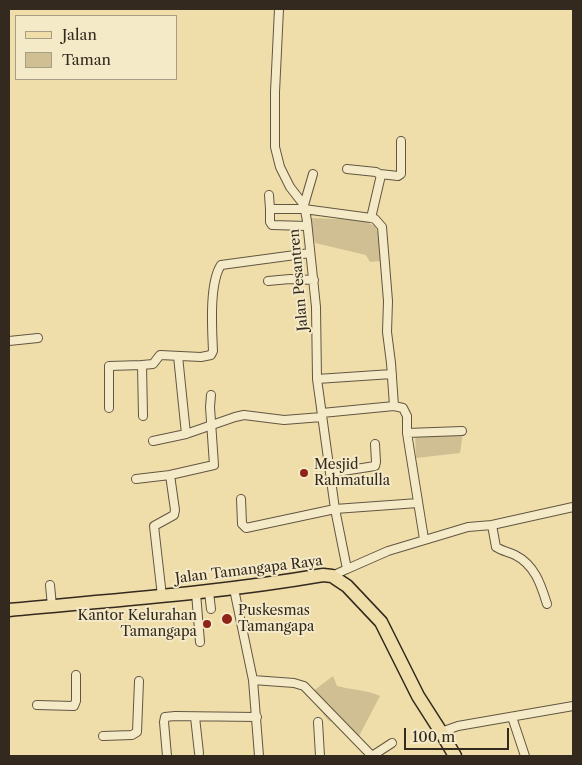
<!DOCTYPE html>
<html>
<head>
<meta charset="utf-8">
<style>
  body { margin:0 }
  #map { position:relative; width:582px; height:765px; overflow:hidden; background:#efdeaa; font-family:"Libre Caslon Text",serif }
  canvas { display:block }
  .frame { position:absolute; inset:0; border:10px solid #33291f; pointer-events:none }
  .legend { position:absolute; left:15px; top:15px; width:162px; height:65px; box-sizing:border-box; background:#f5eac8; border:1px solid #a79d84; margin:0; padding:6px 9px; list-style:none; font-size:15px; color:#33291f }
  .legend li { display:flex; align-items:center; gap:10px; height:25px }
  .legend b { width:25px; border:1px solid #a79d84 }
  .scale { position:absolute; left:404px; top:728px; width:105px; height:22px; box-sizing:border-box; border:2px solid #33291f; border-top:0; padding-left:6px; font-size:15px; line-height:18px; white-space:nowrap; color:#33291f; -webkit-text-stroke:4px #f5eac8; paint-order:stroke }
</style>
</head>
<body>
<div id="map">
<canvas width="582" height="765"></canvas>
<div class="frame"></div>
<ul class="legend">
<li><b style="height:6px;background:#efdeaa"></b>Jalan</li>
<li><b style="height:14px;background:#cfbf92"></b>Taman</li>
</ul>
<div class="scale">100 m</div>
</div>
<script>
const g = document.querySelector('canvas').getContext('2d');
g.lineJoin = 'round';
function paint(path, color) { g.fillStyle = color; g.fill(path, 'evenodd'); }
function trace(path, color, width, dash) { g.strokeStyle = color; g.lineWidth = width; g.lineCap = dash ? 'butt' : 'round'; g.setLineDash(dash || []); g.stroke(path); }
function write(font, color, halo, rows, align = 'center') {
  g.font = font + ' "Libre Caslon Text",serif'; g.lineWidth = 4; g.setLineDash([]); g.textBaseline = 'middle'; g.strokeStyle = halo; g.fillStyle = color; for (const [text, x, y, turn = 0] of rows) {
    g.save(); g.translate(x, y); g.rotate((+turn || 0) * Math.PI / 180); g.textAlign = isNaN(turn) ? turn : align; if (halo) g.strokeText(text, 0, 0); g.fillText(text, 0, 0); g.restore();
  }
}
const green = new Path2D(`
  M 310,218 L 362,220 L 375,226 L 379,236 L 381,261 L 370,262 L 366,255 L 315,243 Z
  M 463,432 L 460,453 L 416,458 L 415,433 Z
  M 333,676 L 337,686 C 352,690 367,690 380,696 L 359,736 L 328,720 L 308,695 Z`);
const minor = new Path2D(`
  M 279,9 L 275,92 L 275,147 L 280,167 L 290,187 L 304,205 L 307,221 L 316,307 L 317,379 L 335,509 L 347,569 L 332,576
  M 347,169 L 376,172 L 381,175 L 371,218
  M 380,174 L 398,176 L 401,174 L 401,141
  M 269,195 L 270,209 L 304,209 L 371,218 L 375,219 L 382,227 L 388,301 L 387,332 L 391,363 L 394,406
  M 304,205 L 313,174
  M 270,209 L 270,222 L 272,225 L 307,226
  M 268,281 L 290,279 L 314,280
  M 9,341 L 38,338
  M 178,356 L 186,434 L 235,417 L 244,415 L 284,420 L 322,417
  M 317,379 L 392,374
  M 109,408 L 109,366 L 142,365
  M 322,413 L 394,406 L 403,408 L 407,416 L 407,433 L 424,539
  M 143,416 L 142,365 L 153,364 L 160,355 L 201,357 L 211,355 L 213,351 C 212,329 209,283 221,265 L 310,253
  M 407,433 L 462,431
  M 153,441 L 186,434
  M 330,473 L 375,466 L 376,462 L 375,444
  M 136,479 L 170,475
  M 241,499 L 242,524 L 246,528 L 335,509 L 418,503
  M 492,525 L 496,547 C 502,551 509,552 515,555 C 535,565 541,585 547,604
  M 347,569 L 388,551 L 468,527 L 492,525 L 573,507
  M 50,585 L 52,606
  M 234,589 L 253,680 L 259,756
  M 209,592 L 211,609
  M 196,593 L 200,642
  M 162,596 L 154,526 L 174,515 L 175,510 L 170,475 L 214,465 L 210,407 L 211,395
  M 253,680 L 294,683 L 304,686 L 372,756
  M 37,705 L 74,706 L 76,701 L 76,675
  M 195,717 L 199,753
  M 512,717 L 525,756
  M 318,722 L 320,756
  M 441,732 L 458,726 L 573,706
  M 103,736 L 132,735 L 137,732 L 139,681
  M 167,756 L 164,722 L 165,717 L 175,716 L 257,717
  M 372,756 L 392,743`);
const primary = new Path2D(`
  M 9,610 C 114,600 219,593 323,575 L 332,576 L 347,586 L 381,622 L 418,696 L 441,732 L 455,756`);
const markers = [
  [304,473,5,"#8f2418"],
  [227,619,6,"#8f2418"],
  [207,624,5,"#8f2418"]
];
const streetNames = [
  ["Jalan Pesantren",299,280,-95],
  ["Jalan Tamangapa Raya",249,570,-7]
];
const poiNames = [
  ["Mesjid",314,465],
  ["Rahmatulla",314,481],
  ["Puskesmas",238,611],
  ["Tamangapa",238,627],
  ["Kantor Kelurahan",197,616,"right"],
  ["Tamangapa",197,632,"right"]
];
paint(green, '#cfbf92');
trace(minor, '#625642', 10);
trace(primary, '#33291f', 15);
trace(minor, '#f5eac8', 8);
trace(primary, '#efdeaa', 12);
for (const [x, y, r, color] of markers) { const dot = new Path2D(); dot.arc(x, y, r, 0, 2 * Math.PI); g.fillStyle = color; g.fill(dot); trace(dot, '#f5eac8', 2); }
write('14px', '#33291f', '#f5eac8', streetNames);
write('14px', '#33291f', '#f5eac8', poiNames, 'left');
</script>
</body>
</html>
